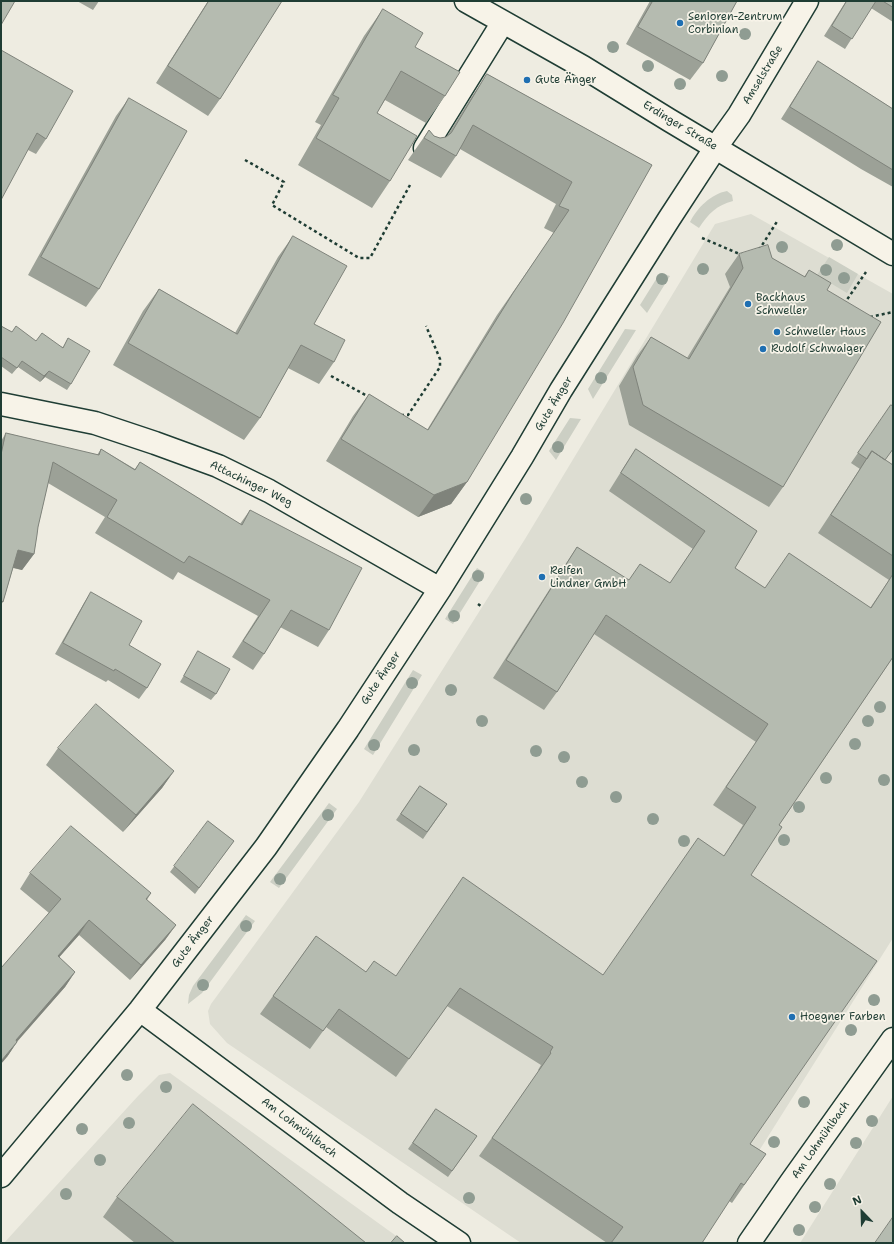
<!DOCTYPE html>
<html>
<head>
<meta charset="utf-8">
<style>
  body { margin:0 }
  #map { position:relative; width:894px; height:1244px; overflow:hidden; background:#eeece1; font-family:"Shantell Sans",sans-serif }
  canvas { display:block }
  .frame { position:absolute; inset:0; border:2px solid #1f3d34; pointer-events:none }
  .north { position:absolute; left:842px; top:1192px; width:40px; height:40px; -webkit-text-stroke:3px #f7f3e8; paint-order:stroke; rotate:337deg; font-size:11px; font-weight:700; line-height:16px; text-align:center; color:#1f3d34 }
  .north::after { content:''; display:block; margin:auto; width:14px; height:18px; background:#1f3d34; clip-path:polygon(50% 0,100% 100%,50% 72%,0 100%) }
</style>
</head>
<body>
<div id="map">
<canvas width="894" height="1244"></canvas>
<div class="frame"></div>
<div class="north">N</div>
</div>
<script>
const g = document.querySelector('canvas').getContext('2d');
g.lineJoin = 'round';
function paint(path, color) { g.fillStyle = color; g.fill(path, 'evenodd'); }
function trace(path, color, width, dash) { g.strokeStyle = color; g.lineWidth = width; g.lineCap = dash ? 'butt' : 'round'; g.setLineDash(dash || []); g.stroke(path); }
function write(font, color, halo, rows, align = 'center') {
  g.font = font + ' "Shantell Sans",sans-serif'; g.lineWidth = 3.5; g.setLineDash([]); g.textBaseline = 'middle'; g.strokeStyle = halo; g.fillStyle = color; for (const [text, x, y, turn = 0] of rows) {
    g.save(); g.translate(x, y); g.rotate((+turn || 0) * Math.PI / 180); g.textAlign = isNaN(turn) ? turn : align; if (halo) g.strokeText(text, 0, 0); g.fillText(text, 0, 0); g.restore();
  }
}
const built = new Path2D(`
  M 751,214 L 893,294 L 893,938 L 701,1243 L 521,1243 L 227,1043 L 210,1024 L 208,1011 L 211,1004 L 359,802 L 525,539 L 715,224 Z
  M 170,1073 L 406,1243 L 4,1243 L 138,1096 L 159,1075 Z
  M 893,1096 L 893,1243 L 800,1243 Z`);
const green = new Path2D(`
  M 727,191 L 732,195 L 733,201 C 717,205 708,214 699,228 L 690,222 C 697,208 711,194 727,191 Z
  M 829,257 L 858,274 L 847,293 L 817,275 Z
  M 660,273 L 670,276 L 647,313 L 640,305 Z
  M 625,329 L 636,330 L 593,399 L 588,389 Z
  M 570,418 L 581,419 L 556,460 L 549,451 Z
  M 477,568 L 485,573 L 453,624 L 445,619 Z
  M 413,670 L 422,675 L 373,755 L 364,749 Z
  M 329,803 L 337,809 L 279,888 L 270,882 Z
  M 246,915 L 255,921 L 202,993 L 188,1004 L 189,995 L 193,986 Z`);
const path = new Path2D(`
  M 245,160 L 284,182 L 272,205 L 359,258 L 370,258 L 410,185
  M 702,238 L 742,255
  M 759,250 L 778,220
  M 844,304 L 866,272
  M 870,317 L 893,312
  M 331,376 L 369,397
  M 401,415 L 408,415 L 440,367 L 440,359 L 426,326
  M 478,604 L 482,607`);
const minor = new Path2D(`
  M 466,1 L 583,67 L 669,120 L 893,254
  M 425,148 L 503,22
  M 1,404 L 95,423 L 155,443 L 218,466 L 269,491 L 440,589
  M 140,1010 L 400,1203 L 459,1243
  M 1,1176 L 140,1010 L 266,847 L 348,729 L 440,589 L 522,457 L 561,390 L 669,219 L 716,147 L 739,115 L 807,1
  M 749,1243 L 791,1182 L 893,1039`);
const trees = [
  [745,34],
  [613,47],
  [648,66],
  [722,76],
  [680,84],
  [837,245],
  [782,247],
  [703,269],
  [826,270],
  [844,278],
  [662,279],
  [601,378],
  [558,447],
  [526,499],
  [478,576],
  [454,616],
  [412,683],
  [451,690],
  [880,707],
  [482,721],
  [868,721],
  [855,744],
  [374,745],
  [414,750],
  [536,751],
  [564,757],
  [826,778],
  [884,780],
  [582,782],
  [616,797],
  [799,807],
  [328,815],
  [653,819],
  [784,840],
  [684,841],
  [280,879],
  [246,926],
  [203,985],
  [874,1000],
  [851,1030],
  [127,1075],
  [166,1087],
  [804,1102],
  [872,1121],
  [129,1123],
  [82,1129],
  [774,1142],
  [856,1143],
  [100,1160],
  [830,1184],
  [66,1194],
  [469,1198],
  [815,1207],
  [799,1230]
];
const wall = new Path2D(`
  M 77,1 L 99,1 L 93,10 Z
  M 208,1 L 282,1 L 220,99 L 208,116 L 156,83 Z
  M 650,1 L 737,1 L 703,63 L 690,80 L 626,44 Z
  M 846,1 L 893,1 L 893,22 L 871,8 L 845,49 L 824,36 Z
  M 383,9 L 415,47 L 445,96 L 426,123 L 385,100 L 377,113 L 390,181 L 372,208 L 298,165 L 321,125 L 315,122 L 364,36 Z
  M 1,50 L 46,139 L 36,154 L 28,150 Z
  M 818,61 L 893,109 L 893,187 L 861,169 L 781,119 L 810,73 Z
  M 487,74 L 652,165 L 467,482 L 451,504 L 418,517 L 326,461 L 353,416 L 369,394 L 427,430 L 497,315 L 554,233 L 544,228 L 556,204 L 460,149 L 456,156 L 441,178 L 408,160 L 429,130 L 434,136 L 440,138 L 446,137 L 447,136 L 472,96 Z
  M 129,98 L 99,289 L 86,307 L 28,275 L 116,116 Z
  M 293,236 L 314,324 L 334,362 L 319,384 L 288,368 L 260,418 L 244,440 L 113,365 L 143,311 L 159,289 L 235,333 L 278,257 Z
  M 739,254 L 772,258 L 804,277 L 809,270 L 827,290 L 783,487 L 769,507 L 629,425 L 619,386 L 637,356 L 651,337 L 687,358 L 730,287 L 725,274 Z
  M 1,326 L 12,332 L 36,341 L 63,347 L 68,338 L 71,384 L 67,390 L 45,377 L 40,382 L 18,367 L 12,374 L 1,366 Z
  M 891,405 L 885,460 L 893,465 L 893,657 L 779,825 L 751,875 L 750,1144 L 766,1154 L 732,1203 L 729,1201 L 702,1243 L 607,1243 L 479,1156 L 539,1071 L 538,1070 L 541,1065 L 447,1006 L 396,1077 L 326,1027 L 310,1049 L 260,1014 L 316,936 L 366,972 L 395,976 L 603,975 L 724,856 L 743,825 L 713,805 L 756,742 L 594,634 L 557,692 L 544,710 L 493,678 L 565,565 L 577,547 L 628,580 L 670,583 L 693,549 L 609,491 L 624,467 L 636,449 L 757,531 L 735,568 L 765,588 L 870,608 L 889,580 L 818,533 L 860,469 L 851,463 Z
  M 6,433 L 97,455 L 101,449 L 135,469 L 140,462 L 240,524 L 250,510 L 329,630 L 318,647 L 280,627 L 264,654 L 253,670 L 232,657 L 258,616 L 178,572 L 173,580 L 95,533 L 105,517 L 48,483 L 38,527 L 34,554 L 22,570 L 13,568 L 3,602 L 1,605 L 1,441 Z
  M 91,592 L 129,645 L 147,688 L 139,699 L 108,680 L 106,682 L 55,654 L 84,603 Z
  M 198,651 L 216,694 L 211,700 L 180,682 L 194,658 Z
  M 58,748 L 174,771 L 162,788 L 123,832 L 46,765 Z
  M 420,786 L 447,804 L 423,839 L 396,820 Z
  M 208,821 L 234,841 L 195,894 L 170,872 Z
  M 30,873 L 151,893 L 147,900 L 176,925 L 165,940 L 130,980 L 79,935 L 59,957 L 75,972 L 65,987 L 17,1042 L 7,1057 L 49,913 L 20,889 Z
  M 436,1109 L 477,1136 L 448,1177 L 408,1149 Z
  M 117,1197 L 366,1243 L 135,1243 L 103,1217 Z`);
const shadedWall = new Path2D(`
  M 49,371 L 45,377 L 40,382 L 44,376 Z
  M 467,482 L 451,504 L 418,517 L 434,495 Z
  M 18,550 L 34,554 L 22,570 L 7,566 Z
  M 174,771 L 162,788 L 123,832 L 136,815 Z
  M 89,920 L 79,935 L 47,971 L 58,956 Z
  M 176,925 L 165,940 L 130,980 L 141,965 Z
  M 75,972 L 65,987 L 5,1055 L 16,1040 Z
  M 17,1042 L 7,1057 L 1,1064 L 1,1061 Z`);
const building = new Path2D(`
  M 1,1 L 15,1 L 1,25 Z
  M 209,1 L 282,1 L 220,99 L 168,66 Z
  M 653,1 L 737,1 L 703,63 L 638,27 Z
  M 847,1 L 876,1 L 852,39 L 832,26 Z
  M 883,1 L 893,1 L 893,7 Z
  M 383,9 L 423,33 L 415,47 L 460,72 L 445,96 L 401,71 L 377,113 L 417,136 L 390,181 L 316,138 L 339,98 L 333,95 Z
  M 1,50 L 73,91 L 46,139 L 37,133 L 1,200 Z
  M 818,61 L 893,109 L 893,170 L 870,156 L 790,107 Z
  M 487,74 L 652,165 L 563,323 L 467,482 L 434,495 L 341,439 L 369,394 L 428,430 L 513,293 L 569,210 L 559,206 L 572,182 L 473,125 L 456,156 L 424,138 L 429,130 L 434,136 L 440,138 L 446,137 L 451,133 Z
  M 129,98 L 187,131 L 99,289 L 41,257 Z
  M 293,236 L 347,266 L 314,324 L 345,340 L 334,362 L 301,345 L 260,418 L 128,343 L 159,289 L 237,334 Z
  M 768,245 L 772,258 L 805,277 L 809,270 L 831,283 L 827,290 L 881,322 L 783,487 L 643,405 L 633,367 L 651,337 L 689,359 L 743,268 L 739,254 Z
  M 1,326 L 12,332 L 16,326 L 36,341 L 42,333 L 63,348 L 68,338 L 90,351 L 71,384 L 49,371 L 44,376 L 22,361 L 17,368 L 1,357 Z
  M 891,405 L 893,406 L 893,449 L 885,460 L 872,451 L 867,459 L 858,453 Z
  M 6,433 L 99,455 L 101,449 L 135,470 L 140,462 L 242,525 L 250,510 L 362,568 L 329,630 L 291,610 L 264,654 L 243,641 L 270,600 L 189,556 L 184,563 L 107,517 L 117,500 L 53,462 L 38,527 L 37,535 L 34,554 L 18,550 L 3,602 L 1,600 L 1,455 Z
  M 636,449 L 757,531 L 735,568 L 765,588 L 789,553 L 871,608 L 893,574 L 893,657 L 779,825 L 782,827 L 751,875 L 877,961 L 750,1144 L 766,1154 L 744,1185 L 741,1183 L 702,1243 L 611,1243 L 623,1227 L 492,1138 L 551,1053 L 550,1052 L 553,1047 L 460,988 L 409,1059 L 339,1009 L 323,1031 L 273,996 L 316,936 L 366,972 L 374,961 L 396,976 L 463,877 L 603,975 L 698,838 L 724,856 L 756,807 L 726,787 L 768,724 L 606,615 L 557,692 L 506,660 L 577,547 L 629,580 L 640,564 L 670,583 L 705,531 L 621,473 Z
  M 872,451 L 893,465 L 893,556 L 831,515 Z
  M 91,592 L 142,621 L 129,645 L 161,664 L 147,688 L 115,669 L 114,671 L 63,643 Z
  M 198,651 L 230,669 L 216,694 L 184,676 Z
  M 96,704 L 174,771 L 136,815 L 58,748 Z
  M 420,786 L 447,804 L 427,832 L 401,814 Z
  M 208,821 L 234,841 L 199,888 L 174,866 Z
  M 71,826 L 151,893 L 146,899 L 176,925 L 141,965 L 89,920 L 58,956 L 75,972 L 16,1040 L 17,1042 L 1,1061 L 1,968 L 61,899 L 30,873 Z
  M 193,1104 L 366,1243 L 175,1243 L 117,1197 Z
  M 436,1109 L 477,1136 L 452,1171 L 413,1143 Z
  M 893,1217 L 893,1243 L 875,1243 Z
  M 397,1236 L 405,1243 L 391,1243 Z`);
const markers = [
  [680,23,4,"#1f6fb2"],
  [527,80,4,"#1f6fb2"],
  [748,304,4,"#1f6fb2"],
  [777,332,4,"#1f6fb2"],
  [763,349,4,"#1f6fb2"],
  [542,577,4,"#1f6fb2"],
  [792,1017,4,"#1f6fb2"]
];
const poiNames = [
  ["Senioren-Zentrum",688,17],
  ["Corbinian",688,30],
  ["Gute Änger",535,80],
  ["Backhaus",756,298],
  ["Schweller",756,311],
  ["Schweller Haus",785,332],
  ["Rudolf Schwaiger",771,349],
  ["Reifen",550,571],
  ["Lindner GmbH",550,584],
  ["Hoegner Farben",800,1017]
];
const streetNames = [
  ["Amselstraße",763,75,-59],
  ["Erdinger Straße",680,126,31],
  ["Gute Änger",554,404,-59],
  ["Attachinger Weg",251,484,26],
  ["Gute Änger",381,678,-56],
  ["Gute Änger",193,942,-53],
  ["Am Lohmühlbach",299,1128,37],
  ["Am Lohmühlbach",821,1140,-55]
];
paint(built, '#ddddd2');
paint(green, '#cccfc4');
trace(minor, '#1f3d34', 25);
trace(path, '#1f3d34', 2.5, [3, 3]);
trace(minor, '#f7f3e8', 22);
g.fillStyle = '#8f9c92';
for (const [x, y] of trees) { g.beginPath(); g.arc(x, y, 6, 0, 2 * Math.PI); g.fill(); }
paint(wall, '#9ca197');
paint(shadedWall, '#7f837b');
paint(building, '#b5bbb0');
trace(building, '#7f837b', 1);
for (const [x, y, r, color] of markers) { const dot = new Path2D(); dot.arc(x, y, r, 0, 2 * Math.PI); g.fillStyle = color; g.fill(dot); trace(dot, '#f7f3e8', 1.5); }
write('11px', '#1f3d34', '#f7f3e8', poiNames, 'left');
write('11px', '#1f3d34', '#f7f3e8', streetNames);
</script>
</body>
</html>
